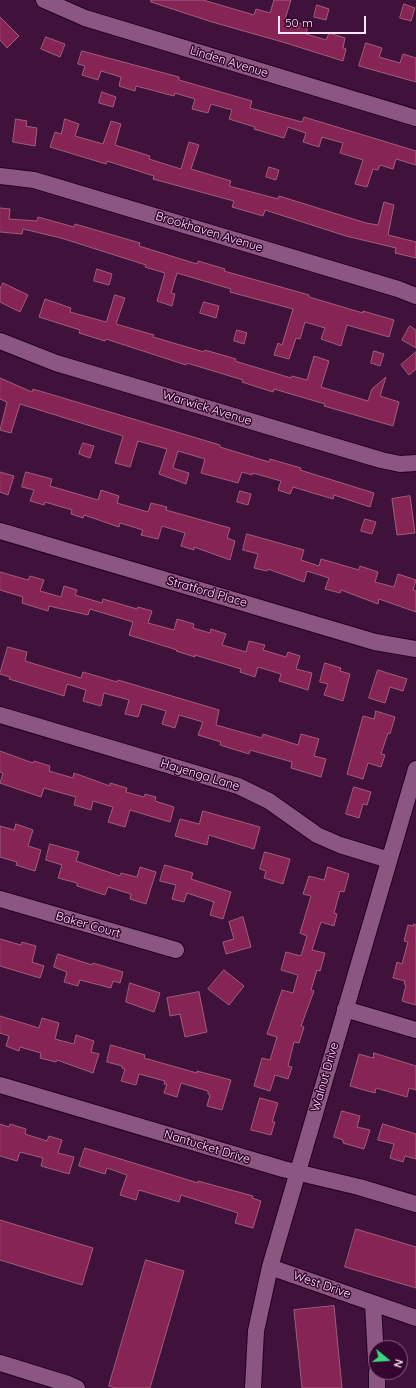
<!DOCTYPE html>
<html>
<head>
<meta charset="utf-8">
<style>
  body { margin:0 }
  #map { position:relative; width:416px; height:1388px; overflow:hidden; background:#40113a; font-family:Quicksand,sans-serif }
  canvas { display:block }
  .north { position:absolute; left:368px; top:1340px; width:40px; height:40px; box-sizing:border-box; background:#350630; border:1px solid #855f80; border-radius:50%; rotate:108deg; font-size:11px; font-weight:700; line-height:16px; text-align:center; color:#fde4f7 }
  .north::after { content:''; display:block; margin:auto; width:14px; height:18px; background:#3ad77f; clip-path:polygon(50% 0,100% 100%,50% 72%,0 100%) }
  .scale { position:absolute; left:278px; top:16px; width:88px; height:18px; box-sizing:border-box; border:2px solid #fde4f7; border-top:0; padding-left:5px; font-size:12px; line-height:14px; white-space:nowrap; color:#fde4f7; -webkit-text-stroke:3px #350630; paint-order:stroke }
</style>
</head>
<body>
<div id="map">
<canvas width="416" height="1388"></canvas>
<div class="north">N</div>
<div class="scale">50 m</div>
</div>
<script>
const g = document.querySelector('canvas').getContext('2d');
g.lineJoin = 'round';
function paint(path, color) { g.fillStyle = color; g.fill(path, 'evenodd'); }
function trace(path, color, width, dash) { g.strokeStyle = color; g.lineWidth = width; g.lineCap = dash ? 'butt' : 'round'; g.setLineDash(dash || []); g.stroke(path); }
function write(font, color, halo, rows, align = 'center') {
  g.font = font + ' Quicksand,sans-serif'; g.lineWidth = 3; g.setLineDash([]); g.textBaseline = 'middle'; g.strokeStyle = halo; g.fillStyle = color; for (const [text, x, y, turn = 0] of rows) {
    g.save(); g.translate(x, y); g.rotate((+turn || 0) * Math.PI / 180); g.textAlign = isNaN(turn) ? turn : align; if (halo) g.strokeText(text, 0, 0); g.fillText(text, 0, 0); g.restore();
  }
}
const building = new Path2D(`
  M 151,0 L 203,0 L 254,15 L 256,9 L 270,13 L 274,0 L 291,0 L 285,19 L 308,26 L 306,34 L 326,40 L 329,33 L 345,38 L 343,48 L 346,49 L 343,61 L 286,43 L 212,22 L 151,2 Z
  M 404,4 L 415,8 L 411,21 L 400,18 Z
  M 317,5 L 329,9 L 326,20 L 314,17 Z
  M 0,17 L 19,36 L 7,48 L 0,40 Z
  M 46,37 L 65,44 L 60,57 L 41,49 Z
  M 366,43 L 382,48 L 379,57 L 400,63 L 403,54 L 416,58 L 416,82 L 359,66 Z
  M 82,51 L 179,77 L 179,80 L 252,101 L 250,108 L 302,122 L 304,117 L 416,151 L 416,165 L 396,159 L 393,169 L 380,165 L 378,170 L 373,169 L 367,187 L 355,184 L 363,160 L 340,153 L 343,143 L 322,137 L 319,147 L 303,142 L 306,133 L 288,127 L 284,138 L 254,129 L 255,127 L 229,119 L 232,110 L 211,104 L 208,113 L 192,109 L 195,99 L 175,93 L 174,96 L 136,86 L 135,91 L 119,86 L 121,77 L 101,71 L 98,80 L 82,75 L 85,66 L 78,64 Z
  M 102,92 L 116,97 L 113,107 L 99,103 Z
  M 16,119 L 27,121 L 26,126 L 37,128 L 35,146 L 13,142 Z
  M 65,119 L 79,124 L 75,136 L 103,144 L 111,121 L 121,124 L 115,145 L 150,156 L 149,159 L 181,169 L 189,142 L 199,145 L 191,169 L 231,181 L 229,186 L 278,199 L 279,196 L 366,223 L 378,225 L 384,202 L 394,205 L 388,235 L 416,242 L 416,258 L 395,253 L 396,248 L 346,236 L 265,210 L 263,216 L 232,207 L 234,201 L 153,179 L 154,176 L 107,161 L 106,164 L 50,147 L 55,132 L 61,134 Z
  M 269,167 L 279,170 L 276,180 L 266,177 Z
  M 0,208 L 10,209 L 9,219 L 37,221 L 38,217 L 74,227 L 75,224 L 140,243 L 139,246 L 197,264 L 198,261 L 225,269 L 224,271 L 309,295 L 309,297 L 363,313 L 363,311 L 394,320 L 389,337 L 347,325 L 341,346 L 321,339 L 325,328 L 305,322 L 300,339 L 296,338 L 289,359 L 274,355 L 278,343 L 282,345 L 293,309 L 230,292 L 231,289 L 177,273 L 171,293 L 175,294 L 172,306 L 157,301 L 165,273 L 145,267 L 146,265 L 61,238 L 23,229 L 22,234 L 0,232 Z
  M 97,269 L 112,274 L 109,285 L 94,281 Z
  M 3,283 L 28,295 L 20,312 L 0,302 L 0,289 Z
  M 115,295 L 125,298 L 116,324 L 154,335 L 153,337 L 204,352 L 205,350 L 236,359 L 235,361 L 291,378 L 292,376 L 307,380 L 314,356 L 329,361 L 321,387 L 368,401 L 372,389 L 386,377 L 380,396 L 399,402 L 393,426 L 324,406 L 325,404 L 274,389 L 273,392 L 242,382 L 243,380 L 187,363 L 186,365 L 106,339 L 105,341 L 79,333 L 80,330 L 39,317 L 45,299 L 71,308 L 70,312 L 106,322 Z
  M 204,302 L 219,306 L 216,318 L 200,313 Z
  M 410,326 L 416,330 L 416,348 L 402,340 Z
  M 237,330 L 247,333 L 244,344 L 234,341 Z
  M 374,351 L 384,354 L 380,366 L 371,363 Z
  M 416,352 L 416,369 L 409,375 L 401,365 Z
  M 0,378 L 32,392 L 33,389 L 220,445 L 220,447 L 269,462 L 270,459 L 301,468 L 300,470 L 374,493 L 370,507 L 334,495 L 333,499 L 293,487 L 290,494 L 278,490 L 281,481 L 253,473 L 252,475 L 242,472 L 238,483 L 201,473 L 205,459 L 178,451 L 173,468 L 189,473 L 186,484 L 159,474 L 167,449 L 138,441 L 130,467 L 115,463 L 123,436 L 20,404 L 11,433 L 0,430 L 7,402 L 0,399 Z
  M 83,443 L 94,446 L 90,458 L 79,454 Z
  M 0,472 L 14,476 L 8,495 L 0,492 Z
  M 26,472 L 52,479 L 50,486 L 98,500 L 101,490 L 119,496 L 117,503 L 148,512 L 151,503 L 167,507 L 166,510 L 230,528 L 227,538 L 235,541 L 230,560 L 194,547 L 194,550 L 181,546 L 185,533 L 162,526 L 158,539 L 141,535 L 143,530 L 120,523 L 119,527 L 84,515 L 83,518 L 71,514 L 72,510 L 45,502 L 44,505 L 30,501 L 34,490 L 22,487 Z
  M 240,491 L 251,494 L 248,505 L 237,502 Z
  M 410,496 L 415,533 L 397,535 L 392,499 Z
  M 365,519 L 376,522 L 372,534 L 361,531 Z
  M 247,534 L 304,550 L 301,560 L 319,566 L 321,559 L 359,570 L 360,566 L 378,572 L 375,582 L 394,587 L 398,574 L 416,580 L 413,590 L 416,591 L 416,612 L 379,599 L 378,604 L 341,590 L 340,593 L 325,589 L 329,578 L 307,571 L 304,582 L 268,569 L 267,571 L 254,568 L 258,554 L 243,550 Z
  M 0,572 L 28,580 L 30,576 L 44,580 L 40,591 L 61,597 L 64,586 L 77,590 L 75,595 L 102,603 L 103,599 L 137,609 L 138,607 L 152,611 L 148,623 L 174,630 L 177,619 L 194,624 L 193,628 L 210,633 L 211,629 L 226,634 L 222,645 L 246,652 L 249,641 L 265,645 L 263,650 L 286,657 L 288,652 L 300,656 L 296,669 L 312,673 L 308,690 L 279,681 L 281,674 L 258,667 L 255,677 L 240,672 L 241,669 L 195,655 L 195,657 L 176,651 L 177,650 L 129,635 L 133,622 L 90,609 L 88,615 L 49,606 L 48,611 L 22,603 L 23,597 L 0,590 Z
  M 8,647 L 27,652 L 25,661 L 81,678 L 83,672 L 117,682 L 118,680 L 219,710 L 216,725 L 262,738 L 263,734 L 298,745 L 301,734 L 319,739 L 314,756 L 326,759 L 321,777 L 291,768 L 292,762 L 250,750 L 249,754 L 220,745 L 221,742 L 198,735 L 203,722 L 179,715 L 175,728 L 162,724 L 166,711 L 142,704 L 138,717 L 125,714 L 129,700 L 104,693 L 101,706 L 83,701 L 86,690 L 67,684 L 64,696 L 9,679 L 10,677 L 0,674 Z
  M 325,663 L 341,668 L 340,671 L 350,674 L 343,701 L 324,695 L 328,684 L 320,682 Z
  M 378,670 L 407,679 L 403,691 L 390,687 L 385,703 L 369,698 Z
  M 376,711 L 395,717 L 390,734 L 388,733 L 381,754 L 385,755 L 381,767 L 368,763 L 363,779 L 347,774 L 363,716 L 374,719 Z
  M 0,751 L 33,763 L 34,761 L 50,766 L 49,771 L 73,778 L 74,773 L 110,786 L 110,783 L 127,788 L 126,792 L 144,797 L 145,794 L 156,797 L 155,801 L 174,807 L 170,822 L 130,810 L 125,827 L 108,822 L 113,807 L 93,801 L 91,810 L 74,805 L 76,797 L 44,788 L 41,797 L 0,783 L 3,773 L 0,772 Z
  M 354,787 L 371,792 L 367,805 L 363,804 L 359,818 L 346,814 Z
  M 203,811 L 260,827 L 254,849 L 209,835 L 207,845 L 175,836 L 180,819 L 199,824 Z
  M 16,824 L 33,830 L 28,846 L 41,850 L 35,871 L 16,865 L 17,862 L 0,857 L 0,826 L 14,830 Z
  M 50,844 L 79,852 L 76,861 L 120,876 L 121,873 L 137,877 L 140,867 L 156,872 L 146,904 L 130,899 L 131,894 L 108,887 L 105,895 L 77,886 L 77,883 L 58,878 L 62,865 L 46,860 Z
  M 265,852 L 290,859 L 283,884 L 264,878 L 266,871 L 260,869 Z
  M 165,865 L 193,873 L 191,879 L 231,892 L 223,919 L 210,915 L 214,902 L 187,893 L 184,902 L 172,899 L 176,885 L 160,881 Z
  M 328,867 L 349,874 L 344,892 L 340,891 L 334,913 L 337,914 L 334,926 L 321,922 L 312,950 L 325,953 L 320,971 L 317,970 L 311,990 L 314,991 L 301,1026 L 304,1027 L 299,1043 L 294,1042 L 288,1066 L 292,1067 L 288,1079 L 275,1075 L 270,1091 L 254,1086 L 262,1058 L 270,1060 L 277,1037 L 267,1034 L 282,990 L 293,993 L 298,975 L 281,970 L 286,952 L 301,956 L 307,936 L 300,933 L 311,896 L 303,894 L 309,876 L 324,880 Z
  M 243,917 L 251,947 L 226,954 L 223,942 L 234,939 L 229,922 Z
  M 414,924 L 416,925 L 416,1005 L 402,1001 L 406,985 L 404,984 L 405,981 L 393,978 L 397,962 L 402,964 L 408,942 L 404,941 L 408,925 L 413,926 Z
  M 0,939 L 21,945 L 22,942 L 36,946 L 32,962 L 44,966 L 40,978 L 0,966 Z
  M 58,954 L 92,965 L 93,963 L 123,972 L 120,983 L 113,981 L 111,988 L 80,980 L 78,986 L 64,982 L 67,972 L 54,967 Z
  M 224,970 L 244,986 L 229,1005 L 208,989 Z
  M 130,983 L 160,993 L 154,1012 L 126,1002 Z
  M 199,992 L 207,1032 L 185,1037 L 180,1014 L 170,1016 L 167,998 Z
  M 0,1016 L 39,1028 L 42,1018 L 59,1023 L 55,1039 L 74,1044 L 76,1035 L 94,1041 L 91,1052 L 99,1054 L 93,1073 L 57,1060 L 56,1062 L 40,1058 L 41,1053 L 20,1047 L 19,1051 L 6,1046 L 9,1036 L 0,1033 Z
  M 111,1045 L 145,1055 L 144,1058 L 197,1073 L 197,1071 L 231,1080 L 222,1110 L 207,1106 L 210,1095 L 208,1094 L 208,1091 L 181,1083 L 177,1097 L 164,1093 L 167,1084 L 164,1084 L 165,1081 L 139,1074 L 136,1085 L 121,1081 L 125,1069 L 122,1068 L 122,1066 L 107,1062 Z
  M 374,1053 L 416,1066 L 416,1090 L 409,1088 L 407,1097 L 376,1088 L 375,1093 L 350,1086 L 359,1054 L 373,1058 Z
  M 260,1098 L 278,1103 L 272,1122 L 275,1122 L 271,1135 L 251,1130 Z
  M 342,1111 L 360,1116 L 357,1127 L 370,1130 L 364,1149 L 343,1143 L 343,1140 L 334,1137 Z
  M 0,1124 L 9,1127 L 10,1124 L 26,1129 L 25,1134 L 47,1141 L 49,1136 L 62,1140 L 58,1153 L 74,1157 L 69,1174 L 41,1166 L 43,1158 L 20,1152 L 17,1161 L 0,1156 Z
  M 383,1124 L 416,1134 L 416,1159 L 405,1156 L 403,1162 L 390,1158 L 394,1144 L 378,1140 Z
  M 85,1148 L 198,1183 L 198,1181 L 253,1196 L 252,1198 L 261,1201 L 253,1228 L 235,1223 L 238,1213 L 181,1195 L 179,1202 L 139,1190 L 136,1200 L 120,1195 L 127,1175 L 107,1168 L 105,1174 L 79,1166 Z
  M 0,1220 L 93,1248 L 82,1285 L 0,1260 Z
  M 356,1229 L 416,1247 L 416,1288 L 345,1267 Z
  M 146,1260 L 184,1271 L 150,1388 L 116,1388 L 109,1386 Z
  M 334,1306 L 342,1388 L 302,1388 L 294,1310 Z`);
const minor = new Path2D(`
  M 44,0 L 85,18 L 416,118
  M 0,176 L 34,180 L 398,289 L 416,296
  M 0,341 L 56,363 L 381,460 L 400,464 L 416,463
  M 0,531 L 375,642 L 416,649
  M 0,715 L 238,786 L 269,801 L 317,835 L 340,845 L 389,860
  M 0,899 L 176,950
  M 345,1009 L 416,1030
  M 0,1085 L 283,1169 L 359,1187 L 416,1204
  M 270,1267 L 373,1303
  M 376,1360 L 373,1303 L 416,1318
  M 0,1363 L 68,1384 L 77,1388
  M 377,1372 L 377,1388
  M 253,1388 L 256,1331 L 270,1267 L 416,769`);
const streetNames = [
  ["Linden Avenue",229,62,17],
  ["Brookhaven Avenue",209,232,17],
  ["Warwick Avenue",207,408,17],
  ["Stratford Place",207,592,16],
  ["Hayenga Lane",200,775,17],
  ["Baker Court",88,925,16],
  ["Walnut Drive",325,1077,-74],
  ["Nantucket Drive",207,1147,17],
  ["West Drive",322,1285,19]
];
paint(building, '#872456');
trace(building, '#9f5e7a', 1);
trace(minor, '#22011e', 18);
trace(minor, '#8b5681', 16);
write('12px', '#fde4f7', '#350630', streetNames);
</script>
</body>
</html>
